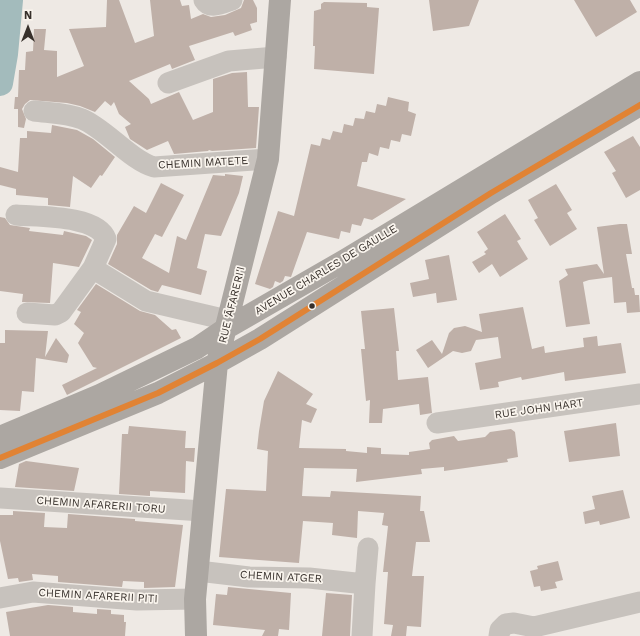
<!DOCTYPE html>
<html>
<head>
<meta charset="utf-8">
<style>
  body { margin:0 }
  #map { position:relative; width:640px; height:636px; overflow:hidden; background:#eee9e4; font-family:"Work Sans",sans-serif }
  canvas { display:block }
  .north { position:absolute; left:8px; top:8px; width:40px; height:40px; -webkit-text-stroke:3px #f9f4ed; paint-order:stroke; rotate:0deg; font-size:11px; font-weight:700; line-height:16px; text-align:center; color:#37302b }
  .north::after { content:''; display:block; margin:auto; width:14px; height:18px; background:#37302b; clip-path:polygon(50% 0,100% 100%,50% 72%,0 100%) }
</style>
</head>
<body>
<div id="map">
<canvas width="640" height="636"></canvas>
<div class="north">N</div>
</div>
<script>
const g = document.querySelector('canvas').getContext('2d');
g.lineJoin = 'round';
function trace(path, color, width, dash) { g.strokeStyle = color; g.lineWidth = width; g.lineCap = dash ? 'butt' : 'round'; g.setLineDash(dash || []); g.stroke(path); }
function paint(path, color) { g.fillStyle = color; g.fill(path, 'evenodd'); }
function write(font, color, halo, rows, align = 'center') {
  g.font = font + ' "Work Sans",sans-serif'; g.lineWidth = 3.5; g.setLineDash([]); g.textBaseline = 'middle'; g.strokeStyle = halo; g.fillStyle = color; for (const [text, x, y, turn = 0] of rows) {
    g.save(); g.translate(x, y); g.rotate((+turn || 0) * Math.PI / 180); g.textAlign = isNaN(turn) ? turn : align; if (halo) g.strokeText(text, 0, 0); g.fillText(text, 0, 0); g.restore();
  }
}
const river = new Path2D(`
  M 0,83 L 5,54 L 10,0`);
const building = new Path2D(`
  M 107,0 L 119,0 L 135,43 L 154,36 L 150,0 L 180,0 L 182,6 L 189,5 L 191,19 L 203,14 L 211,17 L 225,15 L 241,8 L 244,0 L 253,0 L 257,8 L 257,22 L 250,24 L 252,30 L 235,36 L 233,32 L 189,46 L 195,60 L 172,69 L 170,64 L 129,81 L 149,99 L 151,104 L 179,92 L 193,120 L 213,112 L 213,79 L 232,73 L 247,72 L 248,107 L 259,107 L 256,148 L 212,151 L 209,150 L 208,151 L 174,154 L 168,141 L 147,150 L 130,139 L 125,127 L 131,124 L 119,114 L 114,102 L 111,106 L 105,101 L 95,112 L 80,106 L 67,103 L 30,100 L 25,104 L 22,109 L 26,119 L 24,128 L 18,127 L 18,109 L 14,109 L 15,97 L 18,97 L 19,70 L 25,70 L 26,52 L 33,51 L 34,29 L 46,29 L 44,50 L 57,51 L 57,77 L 84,66 L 69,29 L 106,27 Z
  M 429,0 L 479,0 L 469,26 L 433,31 Z
  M 574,0 L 630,0 L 637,12 L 596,37 Z
  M 324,2 L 367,3 L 367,7 L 379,8 L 374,74 L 314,69 L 315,46 L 313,46 L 314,11 L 321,9 L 321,4 Z
  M 388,97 L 409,102 L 408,111 L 416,114 L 411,136 L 402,134 L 400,142 L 391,140 L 389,149 L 380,147 L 378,156 L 369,153 L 367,162 L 362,162 L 357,186 L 406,199 L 372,220 L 364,218 L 361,226 L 352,224 L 350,233 L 341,231 L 339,239 L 307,232 L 291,277 L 285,276 L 283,281 L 280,283 L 275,281 L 273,287 L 270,289 L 255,284 L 278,211 L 294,216 L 311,144 L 320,146 L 322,138 L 330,140 L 333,131 L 342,133 L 344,124 L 353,126 L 355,118 L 364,119 L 366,111 L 375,113 L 377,104 L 386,106 Z
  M 52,125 L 77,130 L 93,139 L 115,157 L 102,176 L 100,175 L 91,188 L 73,176 L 70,207 L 48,205 L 48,198 L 16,195 L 16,189 L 0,185 L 0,167 L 18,172 L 20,138 L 27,138 L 27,131 L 51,133 Z
  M 633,136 L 640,147 L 640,190 L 626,198 L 612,173 L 616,171 L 604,152 Z
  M 225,174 L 243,176 L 239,193 L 221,236 L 205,234 L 197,268 L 207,271 L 201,295 L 162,285 L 158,292 L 151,290 L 108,264 L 117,244 L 117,235 L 134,206 L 146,213 L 161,183 L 184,195 L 162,237 L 155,234 L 142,258 L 169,273 L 177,236 L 186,240 L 213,175 L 225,176 Z
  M 556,184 L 572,210 L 567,213 L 577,229 L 550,246 L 534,220 L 538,218 L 528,200 Z
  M 505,214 L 521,239 L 517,241 L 528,259 L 500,277 L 492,264 L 479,273 L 472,262 L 486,254 L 484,252 L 488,249 L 477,232 Z
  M 0,217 L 5,218 L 10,225 L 30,228 L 29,231 L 63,235 L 64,231 L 86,236 L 92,240 L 79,267 L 53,263 L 50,303 L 22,302 L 23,294 L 0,291 Z
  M 620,224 L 627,224 L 632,254 L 626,254 L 632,288 L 634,288 L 635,295 L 639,295 L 640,312 L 627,313 L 626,302 L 614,303 L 612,277 L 589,280 L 583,282 L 590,324 L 566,327 L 559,281 L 568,275 L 565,269 L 597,264 L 604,274 L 597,227 Z
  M 449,255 L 457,300 L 437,303 L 436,293 L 413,297 L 410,283 L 429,279 L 425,260 Z
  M 96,284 L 140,311 L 155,315 L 172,330 L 176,329 L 181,338 L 67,395 L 62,385 L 97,368 L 93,367 L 78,343 L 84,333 L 74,324 L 81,312 L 77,310 Z
  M 523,307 L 532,349 L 544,346 L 545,353 L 584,347 L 583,338 L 597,336 L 598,346 L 621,343 L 626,373 L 565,381 L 564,372 L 522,380 L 521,377 L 498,382 L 499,387 L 480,390 L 475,363 L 501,358 L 498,337 L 476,340 L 471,351 L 462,353 L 453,351 L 428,368 L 416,350 L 432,340 L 442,354 L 449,333 L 454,328 L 465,326 L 482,332 L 479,314 Z
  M 394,308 L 399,351 L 396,351 L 398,380 L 428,377 L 432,413 L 420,415 L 419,404 L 383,409 L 382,423 L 369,423 L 370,400 L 366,401 L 361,349 L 365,349 L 361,311 Z
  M 5,330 L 48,331 L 45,357 L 56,338 L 69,355 L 67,363 L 36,358 L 34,392 L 22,391 L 20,411 L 0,410 L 0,343 L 5,343 Z
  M 278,371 L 313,394 L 306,404 L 317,409 L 311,423 L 302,420 L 299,448 L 346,449 L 346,451 L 367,453 L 367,447 L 381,448 L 381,454 L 409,455 L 409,452 L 430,449 L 429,443 L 432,440 L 454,436 L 458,441 L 485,437 L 490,432 L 511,429 L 515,432 L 518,457 L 507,459 L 508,462 L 444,471 L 444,467 L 421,469 L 422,474 L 356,482 L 357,469 L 304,468 L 302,496 L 330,497 L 331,491 L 421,496 L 420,511 L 424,511 L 430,542 L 416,542 L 412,576 L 424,576 L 421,627 L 407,626 L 406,636 L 391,636 L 393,625 L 384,624 L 388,572 L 383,572 L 388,526 L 382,525 L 384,513 L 358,511 L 357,538 L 332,535 L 333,523 L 303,521 L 299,563 L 219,557 L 226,489 L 266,491 L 268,451 L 257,449 L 259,431 L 264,401 Z
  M 616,423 L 620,456 L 569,462 L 564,431 Z
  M 129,426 L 186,431 L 185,448 L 195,448 L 194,462 L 186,461 L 185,493 L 150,491 L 150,496 L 119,494 L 122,434 L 128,434 Z
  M 26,461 L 79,468 L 74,491 L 15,487 L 19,464 Z
  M 623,490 L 630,518 L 600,525 L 599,521 L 585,524 L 583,512 L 595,509 L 592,496 Z
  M 13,511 L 45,513 L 44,527 L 67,528 L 68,514 L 135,519 L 135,521 L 183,525 L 175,587 L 144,588 L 144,582 L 123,581 L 122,587 L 58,582 L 58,576 L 32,574 L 33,580 L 19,582 L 18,578 L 8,579 L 0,541 L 0,515 L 13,515 Z
  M 558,561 L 563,580 L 555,582 L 557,588 L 541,591 L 540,586 L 534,587 L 530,571 L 538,569 L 537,566 Z
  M 228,587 L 291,593 L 289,630 L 279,629 L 278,636 L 262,636 L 265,630 L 213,625 L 216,594 L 227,595 Z
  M 326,593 L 352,595 L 350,636 L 322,636 Z
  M 48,605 L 73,607 L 73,612 L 97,614 L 97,609 L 111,610 L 111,614 L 124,615 L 124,622 L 126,622 L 125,636 L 10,636 L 6,612 Z`);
const minor = new Path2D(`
  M 204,0 C 210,10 223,3 232,0
  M 168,83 L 229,61 L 276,57
  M 34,111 C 50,113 67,113 82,119 C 106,129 130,160 154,167 L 268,159
  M 16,215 C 39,217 97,215 106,239 L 93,268 L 94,269 L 146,301 L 227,320
  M 27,313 L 55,315 L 61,312 L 93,268
  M 437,423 L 640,394
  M 0,498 L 203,511
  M 198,571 L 249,577 L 309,578 L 365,584 L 362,636
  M 365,584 L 368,548
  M 0,598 L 33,592 L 137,600 L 195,599
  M 499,636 L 500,630 L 506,624 L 514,623 L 534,627 L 640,602`);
const major = new Path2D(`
  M 0,437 L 100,395 L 197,348 L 225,329 L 345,260 L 640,82
  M 0,458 L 158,393 L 217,363 L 260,339 L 491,193 L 640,105
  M 196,636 L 195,599 L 217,363 L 268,159 L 280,0`);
const bus1 = new Path2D(`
  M 0,458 L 158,393 L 217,363 L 260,339 L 491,193 L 640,105`);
const markers = [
  [312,306,3.5,"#37302b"]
];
const streetNames = [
  ["CHEMIN MATETE",203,163,-3],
  ["AVENUE CHARLES DE GAULLE",326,270,-31],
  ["RUE 'ĀFARERI'I",232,305,-76],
  ["RUE JOHN HART",539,409,-8],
  ["CHEMIN AFARERII TORU",101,505,4],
  ["CHEMIN ATGER",281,577,3],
  ["CHEMIN AFARERII PITI",98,596,3]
];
trace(river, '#a3bbbc', 26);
paint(building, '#bfb0a8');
trace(minor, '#c7c2bd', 21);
trace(major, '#aca7a2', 22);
trace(bus1, '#e18334', 6);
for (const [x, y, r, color] of markers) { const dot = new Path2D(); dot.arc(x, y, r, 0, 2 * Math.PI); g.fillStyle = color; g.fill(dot); trace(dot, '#f9f4ed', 1.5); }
write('11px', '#37302b', '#f9f4ed', streetNames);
</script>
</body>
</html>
